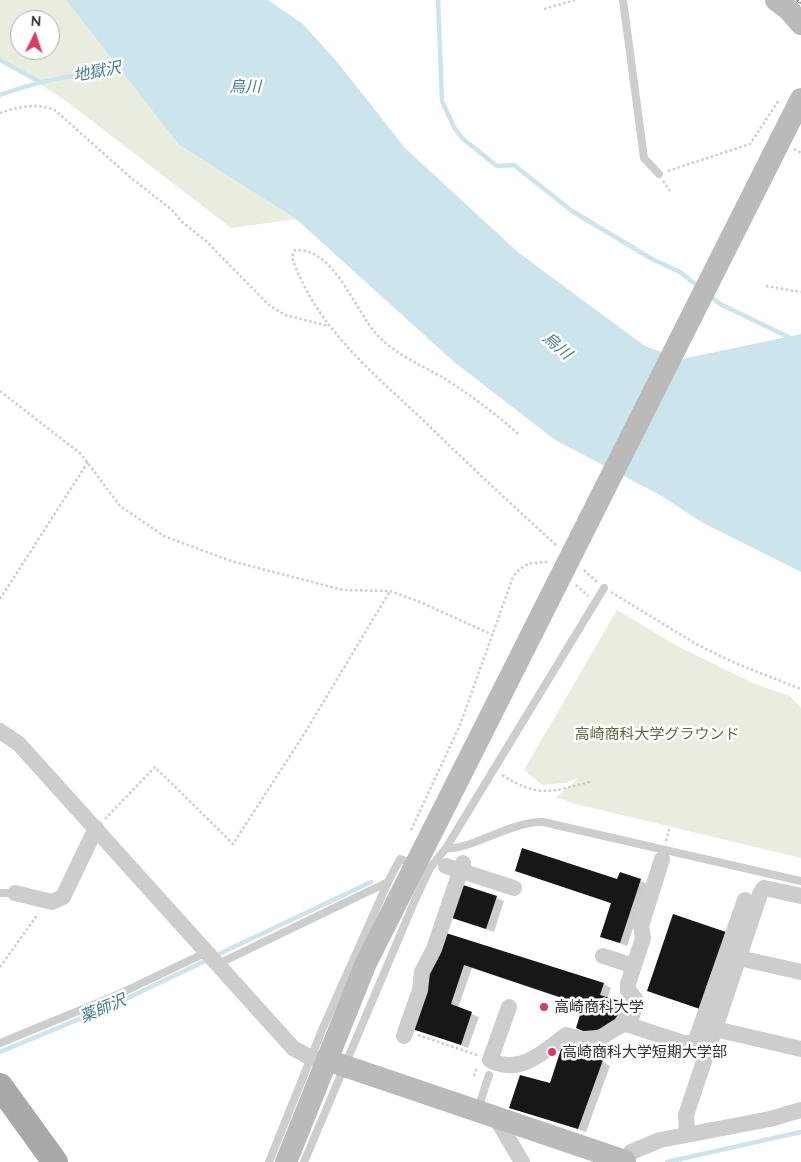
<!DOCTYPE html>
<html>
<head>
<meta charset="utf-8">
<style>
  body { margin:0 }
  #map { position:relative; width:801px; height:1162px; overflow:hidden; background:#fff; font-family:Mulish,sans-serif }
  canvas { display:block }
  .north { position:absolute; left:10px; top:10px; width:50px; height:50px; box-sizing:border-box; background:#fff; border:1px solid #acacac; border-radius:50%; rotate:4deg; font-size:14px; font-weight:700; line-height:20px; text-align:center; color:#303030 }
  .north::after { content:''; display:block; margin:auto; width:18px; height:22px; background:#e03960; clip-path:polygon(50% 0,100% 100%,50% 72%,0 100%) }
</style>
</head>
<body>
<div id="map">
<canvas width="801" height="1162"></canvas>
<div class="north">N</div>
</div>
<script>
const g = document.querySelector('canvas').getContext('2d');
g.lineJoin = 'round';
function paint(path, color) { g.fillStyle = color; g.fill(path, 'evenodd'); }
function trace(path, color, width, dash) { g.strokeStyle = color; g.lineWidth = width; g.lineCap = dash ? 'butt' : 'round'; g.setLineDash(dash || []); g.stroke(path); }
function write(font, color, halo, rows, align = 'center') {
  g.font = font + ' Mulish,"Noto Sans JP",sans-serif'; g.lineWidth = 5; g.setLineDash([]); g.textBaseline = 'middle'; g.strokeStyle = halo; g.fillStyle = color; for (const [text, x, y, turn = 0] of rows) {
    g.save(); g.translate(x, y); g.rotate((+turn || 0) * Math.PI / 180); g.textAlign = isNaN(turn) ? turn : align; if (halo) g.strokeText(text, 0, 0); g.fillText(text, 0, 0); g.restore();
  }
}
const green = new Path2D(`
  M 0,0 L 66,0 L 179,145 L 296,219 L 231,228 L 66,101 L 0,58 ZM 20,20 L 50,20 L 50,50 L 20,50 Z
  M 617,610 L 679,647 L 755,684 L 790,696 L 801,708 L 801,858 L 572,803 L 556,797 L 579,778 L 565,783 L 542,785 L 524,770 Z`);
const water = new Path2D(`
  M 66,0 L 268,0 L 303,24 L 338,63 L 405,148 L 519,253 L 645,346 L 682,359 L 801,334 L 801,572 L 703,523 L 660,495 L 555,440 L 453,361 L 296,219 L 179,145 Z`);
const shadow = new Path2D(`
  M 516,871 L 618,881 L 621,873 L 648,884 L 627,946 L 601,936 L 612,904 Z
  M 464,886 L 504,901 L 494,932 L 454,918 Z
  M 674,916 L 708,1012 L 648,990 Z
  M 440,957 L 604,984 L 611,988 L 607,999 L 632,1009 L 606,1033 L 584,1032 L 577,1027 L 584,1006 L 472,968 L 458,1008 L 479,1017 L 468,1048 L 414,1028 Z
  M 602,1061 L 610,1066 L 586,1132 L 511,1107 Z`);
const stream = new Path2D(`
  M 438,0 L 442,101 L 454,127 L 462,138 L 497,166 L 514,165 L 572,211 L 652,259 L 680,272 L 700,288
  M 0,60 L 40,82
  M 0,95 C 40,80 81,74 123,67
  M 710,296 L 720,304 L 801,343
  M 219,954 L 371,882
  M 0,1052 L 113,1005 L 205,961
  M 667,1162 L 801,1132`);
const building = new Path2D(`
  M 522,848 L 617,879 L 620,872 L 641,879 L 620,943 L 600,937 L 611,903 L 515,871 Z
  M 463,885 L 497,896 L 486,929 L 452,918 Z
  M 673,914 L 726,932 L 700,1009 L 647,991 Z
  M 446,933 L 604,983 L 600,995 L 626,1003 L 615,1019 L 607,1026 L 598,1030 L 583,1031 L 576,1028 L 583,1005 L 464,965 L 451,1004 L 472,1012 L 461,1045 L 412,1029 L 423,975 Z
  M 562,1046 L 603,1060 L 578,1129 L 509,1108 L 520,1075 L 550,1083 Z`);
const path = new Path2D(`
  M 544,9 L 575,0
  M 0,113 C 17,107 40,102 56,111 L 130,177 L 172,210 L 181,221 L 206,241 L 270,306 L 285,315 L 328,326
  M 794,149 L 801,153
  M 668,171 L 750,144 L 779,100
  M 663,181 L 670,191
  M 766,286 L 801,292
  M 0,391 L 81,454 L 120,506 L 164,536 L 231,561 L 343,590 L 390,591 L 420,602 L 493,635
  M 518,434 C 494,412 469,394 442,377 C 421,365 395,354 378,336 C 354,310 335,248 295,250 L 292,257 C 315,326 372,372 423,420 C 467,463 511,504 556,545
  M 584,570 L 597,582
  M 576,585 L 588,596
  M 611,592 L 696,644 L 735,663 L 801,689
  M 0,599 L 88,462
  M 502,775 C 539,798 550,792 590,782
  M 105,819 L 155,767 L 233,844 L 306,731 L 390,591
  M 411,830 L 460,725 L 513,577 C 524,562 531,563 549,562
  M 666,841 L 670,827
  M 0,967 L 38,914
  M 418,1035 L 477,1055
  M 474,1076 L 477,1068`);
const lane = new Path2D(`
  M 623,0 L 644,158 L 659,174
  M 446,848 C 470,851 510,821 543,822 L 801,881
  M 0,893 L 15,893
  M 218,964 L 388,882
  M 0,1043 L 117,995 L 207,952
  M 478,1109 L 489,1075
  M 269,1162 L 322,1030 L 388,882 L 400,859 L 415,864
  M 304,1162 L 415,900 L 430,868 L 446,848 L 604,588`);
const street = new Path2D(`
  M 0,731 L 19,744 L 293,1048 L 311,1058 L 327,1060
  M 446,866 L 514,888
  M 15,893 L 52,902 L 63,897 L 96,828
  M 603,956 L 634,966
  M 739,958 L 801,972
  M 509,1007 L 490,1060 C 520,1076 545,1051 566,1035 C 582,1040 594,1043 608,1033 C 614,1029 619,1025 626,1024 L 684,1043 L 695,1043 L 745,900
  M 630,1024 L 636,1000 L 628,990 L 628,984 L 643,938 L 641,926 L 662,859
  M 715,1029 L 801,1049
  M 404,1036 L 420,990 L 422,972 L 434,949 L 463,863
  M 496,1118 L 522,1162
  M 687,1134 L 686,1115 L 760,894 L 764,888 L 801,896
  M 627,1162 L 625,1161 L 631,1152 L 660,1140 L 770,1119 L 801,1110`);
const secondary = new Path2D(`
  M 776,0 L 789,10 L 801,24
  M 327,1060 L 625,1161
  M 286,1162 L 366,963 L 801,99`);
const primary = new Path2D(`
  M 0,1086 L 55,1162`);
const rail = new Path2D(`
  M 799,0 L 801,1`);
const markers = [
  [544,1007,5,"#e03960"],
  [552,1052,5,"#e03960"]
];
const parkNames = [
  ["高崎商科大学グラウンド",657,734]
];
const poiNames = [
  ["高崎商科大学",554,1007],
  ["高崎商科大学短期大学部",562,1052]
];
const waterNames = [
  ["地獄沢",97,72,-10],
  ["烏川",245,87],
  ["烏川",557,346,41],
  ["薬師沢",103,1009,-23]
];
paint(green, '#e8eddf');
paint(water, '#cce4ec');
paint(shadow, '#0003');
trace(stream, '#cce4ec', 4.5);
paint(building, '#171717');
trace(path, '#cdcdcd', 2.5, [2.5, 2.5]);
trace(lane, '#cdcdcd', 8);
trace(street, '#cdcdcd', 16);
trace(secondary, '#bababa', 22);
trace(primary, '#a8a8a8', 26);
trace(rail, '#858585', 5.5);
trace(rail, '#fff', 4, [11]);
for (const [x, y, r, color] of markers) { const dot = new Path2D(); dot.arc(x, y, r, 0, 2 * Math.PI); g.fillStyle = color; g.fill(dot); trace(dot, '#fff', 2); }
write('15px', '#5a6b3e', '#fff', parkNames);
write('15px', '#303030', '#fff', poiNames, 'left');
write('italic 16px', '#407e91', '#fff', waterNames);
</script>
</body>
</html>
